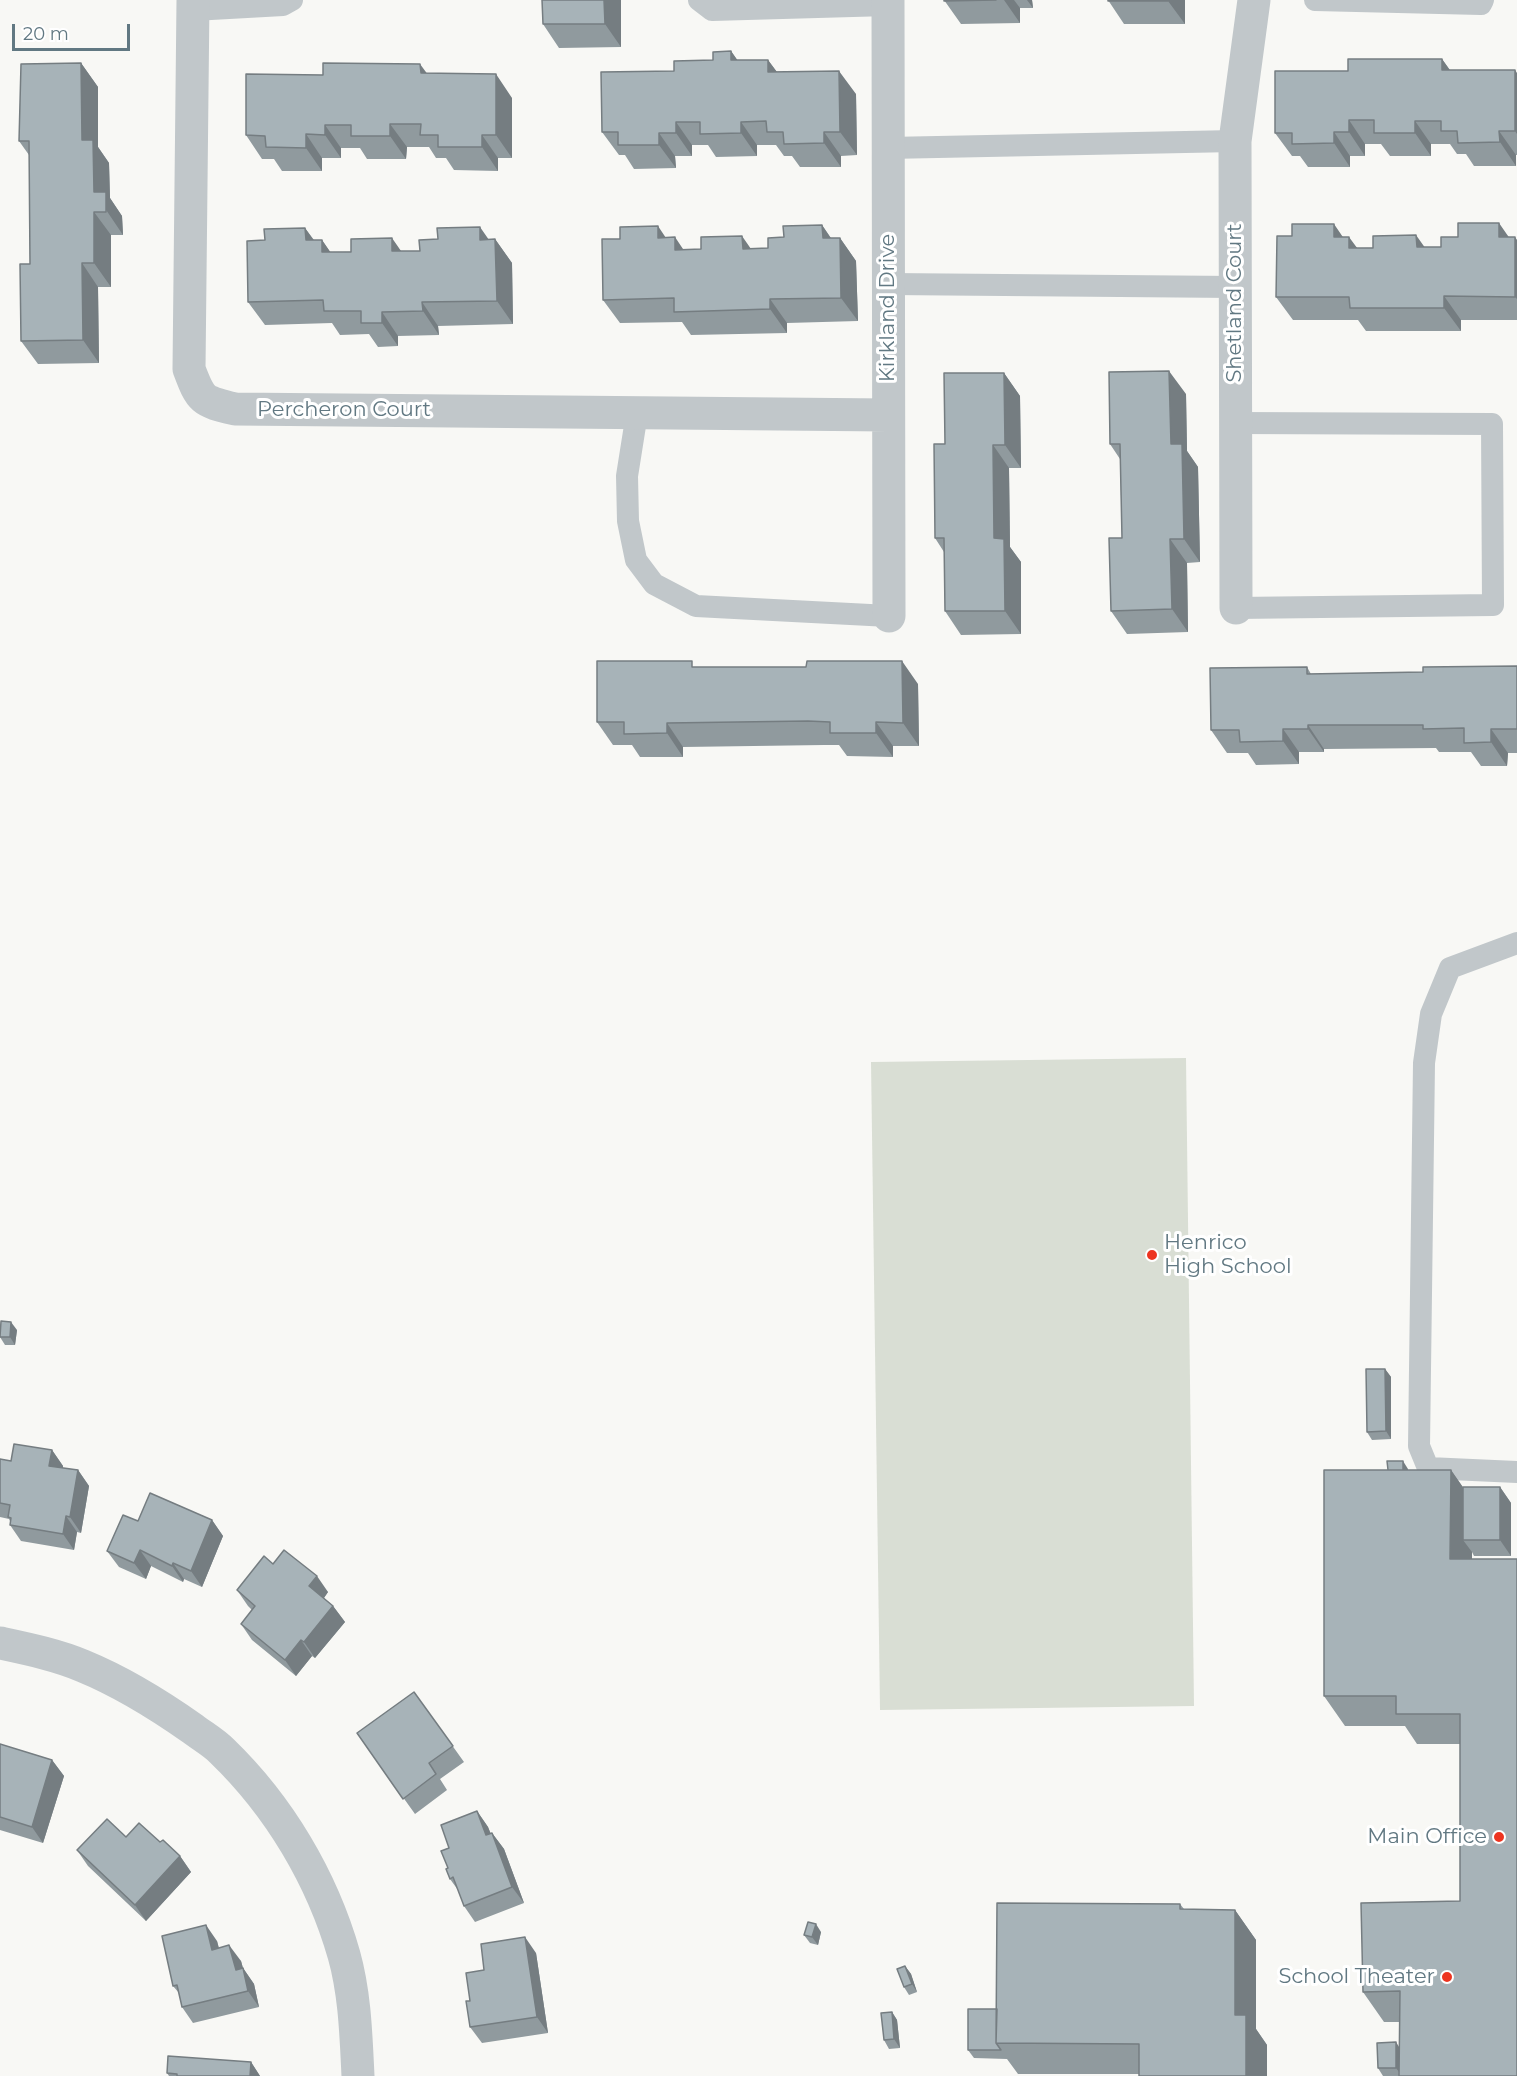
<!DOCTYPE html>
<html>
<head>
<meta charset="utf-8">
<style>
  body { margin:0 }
  #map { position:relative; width:1517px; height:2076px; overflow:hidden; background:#f8f8f5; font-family:Montserrat,sans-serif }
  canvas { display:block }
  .scale { position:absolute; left:12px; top:24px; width:118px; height:27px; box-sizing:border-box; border:3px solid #617882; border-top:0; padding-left:8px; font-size:18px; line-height:21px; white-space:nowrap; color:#617882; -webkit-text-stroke:4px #fff; paint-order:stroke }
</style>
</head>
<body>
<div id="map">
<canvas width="1517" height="2076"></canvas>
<div class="scale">20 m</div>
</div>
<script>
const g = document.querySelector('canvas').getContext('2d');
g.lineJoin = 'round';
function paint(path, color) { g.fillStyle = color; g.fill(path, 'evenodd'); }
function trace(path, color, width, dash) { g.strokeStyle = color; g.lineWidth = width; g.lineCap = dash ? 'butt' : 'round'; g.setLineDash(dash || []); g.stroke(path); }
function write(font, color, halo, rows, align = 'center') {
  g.font = font + ' Montserrat,sans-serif'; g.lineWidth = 6; g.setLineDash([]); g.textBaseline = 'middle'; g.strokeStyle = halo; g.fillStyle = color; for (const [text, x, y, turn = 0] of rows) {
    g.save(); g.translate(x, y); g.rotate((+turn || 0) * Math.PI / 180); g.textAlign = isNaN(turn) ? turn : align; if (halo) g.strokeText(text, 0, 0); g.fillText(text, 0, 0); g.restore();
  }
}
const green = new Path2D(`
  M 1186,1058 L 1194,1706 L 880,1710 L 871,1062 Z`);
const lane = new Path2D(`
  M 699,0 L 712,10 L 888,5
  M 1315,0 L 1481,4 L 1483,0
  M 193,10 L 283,5 L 292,0
  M 888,148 L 1235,141
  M 889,284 L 1235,287
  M 637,413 L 627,476 L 628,521 L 636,560 L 654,584 L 696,606 L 889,616
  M 1236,423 L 1492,424 L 1493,605 L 1236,608
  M 1517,943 L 1450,968 L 1431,1014 L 1424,1063 L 1419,1446 L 1428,1468 L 1517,1472`);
const street = new Path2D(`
  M 193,0 L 189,369 C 201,401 202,401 235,409 L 888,415
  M 888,0 L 889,616
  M 1236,608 L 1235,141 L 1254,0
  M 0,1643 C 28,1649 57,1655 83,1666 C 122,1682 159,1705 193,1729 C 202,1736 213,1742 222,1751 C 279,1806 322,1878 344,1955 C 355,1994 356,2036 358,2076`);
const wall = new Path2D(`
  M 542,0 L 621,0 L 621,47 L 559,48 L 543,24 Z
  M 944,0 L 1032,0 L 1033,8 L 1020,8 L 1020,23 L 961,24 Z
  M 1108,0 L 1185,0 L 1185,24 L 1124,24 Z
  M 731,51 L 737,60 L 768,60 L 777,72 L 856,94 L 857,155 L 841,156 L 841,167 L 800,167 L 792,156 L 784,156 L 776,145 L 757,145 L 757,156 L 716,157 L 708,145 L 692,145 L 692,156 L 675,156 L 676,168 L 634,169 L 625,155 L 619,155 L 602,132 L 713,60 Z
  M 1442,59 L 1450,70 L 1517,73 L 1517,155 L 1516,155 L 1516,166 L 1474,166 L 1466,154 L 1457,154 L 1450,144 L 1431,144 L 1431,156 L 1390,156 L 1381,144 L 1365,144 L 1365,156 L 1350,156 L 1350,167 L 1308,167 L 1300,156 L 1292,156 L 1275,133 L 1348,71 Z
  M 81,63 L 98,87 L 98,147 L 109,163 L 110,198 L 122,216 L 123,235 L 111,235 L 111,287 L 98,287 L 99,363 L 38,364 L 21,341 L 30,264 L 29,155 L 19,141 Z
  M 427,73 L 512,98 L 512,158 L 498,158 L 498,171 L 454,170 L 446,158 L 436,158 L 429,147 L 407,147 L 406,159 L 367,159 L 360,148 L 341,148 L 341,158 L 322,158 L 322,171 L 282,171 L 274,159 L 262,159 L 246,135 L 323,75 Z
  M 822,225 L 831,238 L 840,238 L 856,261 L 858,321 L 787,323 L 787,333 L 691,335 L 682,322 L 620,323 L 603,300 L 666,238 L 684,250 L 768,248 L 784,237 Z
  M 305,228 L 314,240 L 322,240 L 330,252 L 420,251 L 495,239 L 512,263 L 513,324 L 438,326 L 439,335 L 398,336 L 398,346 L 378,347 L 369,334 L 340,335 L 332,323 L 265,325 L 248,302 L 265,240 Z
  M 1343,237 L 1357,248 L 1441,247 L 1508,237 L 1517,240 L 1517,320 L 1461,320 L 1461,331 L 1366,331 L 1358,320 L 1293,320 L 1276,297 Z
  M 1004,373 L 1020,396 L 1021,468 L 1009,468 L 1010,547 L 1021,562 L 1021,634 L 961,635 L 945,611 L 944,552 L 935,538 L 945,444 Z
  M 1186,394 L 1187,451 L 1198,467 L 1200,562 L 1187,563 L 1188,632 L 1127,634 L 1111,611 L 1122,538 L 1120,459 L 1110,444 Z
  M 1517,666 L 1517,753 L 1508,753 L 1507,766 L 1481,766 L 1471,752 L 1439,752 L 1436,748 L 1324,749 L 1324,752 L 1299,752 L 1299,764 L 1256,765 L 1248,753 L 1227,753 L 1211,730 L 1307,667 L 1311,674 L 1423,672 Z
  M 697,667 L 918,684 L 919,746 L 893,746 L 893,757 L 847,756 L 839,745 L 824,745 L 683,747 L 683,757 L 640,757 L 632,745 L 613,745 L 597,722 Z
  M 17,1330 L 15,1345 L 5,1345 L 0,1337 Z
  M 1385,1369 L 1391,1377 L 1391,1439 L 1372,1440 L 1367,1432 Z
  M 52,1450 L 63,1466 L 63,1468 L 78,1470 L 89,1486 L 81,1533 L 77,1532 L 74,1550 L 21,1541 L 10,1525 L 10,1521 L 9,1519 L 0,1517 L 0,1459 L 11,1461 Z
  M 1408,1469 L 1408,1470 L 1451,1470 L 1463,1488 L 1500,1487 L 1511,1503 L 1511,1556 L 1474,1556 L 1472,1552 L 1472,1559 L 1517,2076 L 1383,2076 L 1378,2068 L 1400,2048 L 1400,2022 L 1384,2022 L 1363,1992 L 1460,1901 L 1460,1744 L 1417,1744 L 1405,1726 L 1345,1726 L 1324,1696 L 1388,1470 Z
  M 212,1520 L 223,1536 L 202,1587 L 184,1579 L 183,1582 L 151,1566 L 146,1579 L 119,1567 L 107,1551 L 138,1521 Z
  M 273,1564 L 328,1592 L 324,1598 L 333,1606 L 345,1622 L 315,1658 L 312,1656 L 296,1676 L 252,1640 L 241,1624 L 252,1610 L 248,1606 L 237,1590 Z
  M 414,1692 L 464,1762 L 440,1779 L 447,1790 L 415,1814 L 357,1733 Z
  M 0,1744 L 52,1760 L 64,1776 L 43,1843 L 0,1830 Z
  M 477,1811 L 488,1827 L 491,1834 L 492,1833 L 504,1849 L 524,1903 L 475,1922 L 464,1906 L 458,1890 L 450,1879 L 448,1868 L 449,1848 Z
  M 126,1837 L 160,1842 L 180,1856 L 191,1872 L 146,1921 L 88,1866 L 77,1850 Z
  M 1180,1904 L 1184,1909 L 1235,1910 L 1256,1940 L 1256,2029 L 1267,2045 L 1139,2074 L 1018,2074 L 1007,2059 L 974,2058 L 968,2050 L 997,2009 Z
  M 821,1932 L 818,1945 L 810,1943 L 804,1935 Z
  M 217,1941 L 219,1948 L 241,1961 L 243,1968 L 254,1984 L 259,2007 L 193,2023 L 182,2007 L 179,1993 L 173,1986 Z
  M 536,1953 L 548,2033 L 482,2043 L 470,2027 L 470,2001 L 484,1970 Z
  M 905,1966 L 911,1974 L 917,1992 L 909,1995 L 904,1987 Z
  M 892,2012 L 897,2020 L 900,2048 L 889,2049 L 884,2040 Z
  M 251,2062 L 260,2076 L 169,2076 L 167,2073 Z`);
const shadedWall = new Path2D(`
  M 604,0 L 621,0 L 621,47 L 605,24 Z
  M 1004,0 L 1014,0 L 1020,8 L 1020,23 Z
  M 1027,0 L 1032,0 L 1033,8 Z
  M 1168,0 L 1185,0 L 1185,24 L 1168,1 Z
  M 731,51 L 748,75 L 731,60 Z
  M 1442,59 L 1458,82 L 1442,70 Z
  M 768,60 L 785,83 L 768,72 Z
  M 81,63 L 98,87 L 98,147 L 109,163 L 110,198 L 122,216 L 123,235 L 94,192 L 82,140 Z
  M 420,64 L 437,87 L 421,73 Z
  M 1515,70 L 1517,73 L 1517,134 L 1515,131 Z
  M 839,71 L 856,94 L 857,155 L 840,132 Z
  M 496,74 L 512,98 L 512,158 L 496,135 Z
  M 1349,120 L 1365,144 L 1365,156 L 1349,132 Z
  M 1415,121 L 1431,144 L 1431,156 L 1415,133 Z
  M 676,122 L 692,145 L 692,156 L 676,133 Z
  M 741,122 L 757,145 L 757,156 L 741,133 Z
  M 390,124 L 407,147 L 406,159 L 390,136 Z
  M 325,125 L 341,148 L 341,158 L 325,135 Z
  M 1499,131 L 1516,155 L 1516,166 L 1500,142 Z
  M 824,132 L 841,156 L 841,167 L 824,143 Z
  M 1334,132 L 1350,156 L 1350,167 L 1334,143 Z
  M 659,133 L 675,156 L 676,168 L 659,145 Z
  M 306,134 L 322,158 L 322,171 L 306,148 Z
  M 482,135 L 498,158 L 498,171 L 482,147 Z
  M 94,212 L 111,235 L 111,287 L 94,263 Z
  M 1499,223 L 1515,246 L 1499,237 Z
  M 1334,224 L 1349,246 L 1349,237 L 1366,260 L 1334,237 Z
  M 822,225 L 838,249 L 823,238 Z
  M 658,226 L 674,250 L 658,238 Z
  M 480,227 L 496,250 L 495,239 L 512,263 L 513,324 L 497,301 L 480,240 Z
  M 305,228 L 322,252 L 306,240 Z
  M 1416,235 L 1433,259 L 1417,247 Z
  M 742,236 L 758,259 L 743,249 Z
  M 675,237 L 691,261 L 675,250 Z
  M 1515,237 L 1517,240 L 1517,299 L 1515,297 Z
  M 392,238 L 408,261 L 392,251 Z
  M 840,238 L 856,261 L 858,321 L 841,298 Z
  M 322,240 L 338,263 L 322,252 Z
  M 82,263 L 98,287 L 99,363 L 83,340 Z
  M 1444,296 L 1461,320 L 1461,331 L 1444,308 Z
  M 770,299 L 787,323 L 787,333 L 770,309 Z
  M 422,302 L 438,326 L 439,335 L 423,311 Z
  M 382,312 L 398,336 L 398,346 L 382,323 Z
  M 1169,371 L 1186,394 L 1187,451 L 1198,467 L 1200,562 L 1184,539 L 1171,444 Z
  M 1004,373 L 1020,396 L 1021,468 L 1005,445 Z
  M 993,445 L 1009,468 L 1010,547 L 1021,562 L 1021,634 L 1005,611 L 994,538 Z
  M 1170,539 L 1187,563 L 1188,632 L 1172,609 Z
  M 902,661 L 918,684 L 919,746 L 903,723 Z
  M 876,722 L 893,746 L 893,757 L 876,733 Z
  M 667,723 L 683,747 L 683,757 L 667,733 Z
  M 1308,725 L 1324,749 L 1324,752 L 1308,729 Z
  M 1283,729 L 1299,752 L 1299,764 L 1283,741 Z
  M 1491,729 L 1508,753 L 1507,766 L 1491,742 Z
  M 11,1322 L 17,1330 L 15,1345 L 10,1337 Z
  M 1385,1369 L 1391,1377 L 1391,1439 L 1386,1431 Z
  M 52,1450 L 63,1466 L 61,1482 L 49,1466 Z
  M 1403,1461 L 1408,1469 L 1408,1488 L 1403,1480 Z
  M 78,1470 L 89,1486 L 81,1533 L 70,1517 Z
  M 1451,1470 L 1472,1500 L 1463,1540 L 1472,1552 L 1472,1590 L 1450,1559 Z
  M 1500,1487 L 1511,1503 L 1511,1556 L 1500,1540 Z
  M 66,1516 L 77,1532 L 74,1550 L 63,1534 Z
  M 212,1520 L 223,1536 L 202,1587 L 191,1571 Z
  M 140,1550 L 151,1566 L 146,1579 L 134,1563 Z
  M 173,1563 L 184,1579 L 183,1582 L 172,1566 Z
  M 317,1576 L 328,1592 L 321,1602 L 309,1586 Z
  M 333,1606 L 345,1622 L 315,1658 L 304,1642 Z
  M 301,1640 L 312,1656 L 296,1676 L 285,1660 Z
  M 52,1760 L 64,1776 L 43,1843 L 32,1827 Z
  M 477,1811 L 488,1827 L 497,1851 L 486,1835 Z
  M 492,1833 L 504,1849 L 524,1903 L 512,1887 Z
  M 180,1856 L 191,1872 L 146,1921 L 135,1905 Z
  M 1235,1910 L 1256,1940 L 1256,2029 L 1267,2045 L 1267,2076 L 1246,2076 L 1235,2015 Z
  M 816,1924 L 821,1932 L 818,1945 L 812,1937 Z
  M 206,1925 L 217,1941 L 223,1966 L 212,1950 Z
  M 525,1937 L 536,1953 L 548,2033 L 537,2017 Z
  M 229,1945 L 241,1961 L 245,1976 L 243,1968 L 254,1984 L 259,2007 L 248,1991 L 236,1970 Z
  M 905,1966 L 911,1974 L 917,1992 L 912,1984 Z
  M 892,2012 L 897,2020 L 900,2048 L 894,2039 Z
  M 1396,2042 L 1401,2050 L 1402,2076 L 1396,2068 Z
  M 251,2062 L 260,2076 L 250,2076 Z`);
const building = new Path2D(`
  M 542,0 L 604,0 L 605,24 L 543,24 Z
  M 944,0 L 996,0 L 944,1 Z
  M 1108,0 L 1168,0 L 1168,1 L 1108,1 Z
  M 731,51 L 731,60 L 768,60 L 768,72 L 839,71 L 840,132 L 824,132 L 824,143 L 784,144 L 783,132 L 767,132 L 766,121 L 741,122 L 741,133 L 700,134 L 700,122 L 676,122 L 676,133 L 659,133 L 659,145 L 618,145 L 618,132 L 602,132 L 601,72 L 674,71 L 674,61 L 713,60 L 713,52 Z
  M 1348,59 L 1442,59 L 1442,70 L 1515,70 L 1515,131 L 1499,131 L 1500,142 L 1458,143 L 1457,131 L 1441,131 L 1441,121 L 1415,121 L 1415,133 L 1374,133 L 1374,120 L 1349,120 L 1349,132 L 1334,132 L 1334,143 L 1292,144 L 1292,133 L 1275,133 L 1275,71 L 1348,71 Z
  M 81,63 L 82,140 L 93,140 L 94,192 L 106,192 L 106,212 L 94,212 L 94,263 L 82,263 L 83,340 L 21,341 L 20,264 L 30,264 L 29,141 L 19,141 L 21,64 Z
  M 323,63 L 420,64 L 421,73 L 496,74 L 496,135 L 482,135 L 482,147 L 438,147 L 438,135 L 420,135 L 421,124 L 390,124 L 390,136 L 351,136 L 351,125 L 325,125 L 325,135 L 306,134 L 306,148 L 266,147 L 265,136 L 246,135 L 246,74 L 323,75 Z
  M 1458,223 L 1499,223 L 1499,237 L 1515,237 L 1515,297 L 1444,296 L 1444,308 L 1350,308 L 1349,297 L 1276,297 L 1277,236 L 1292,236 L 1292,224 L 1334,224 L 1334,237 L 1349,237 L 1349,248 L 1373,248 L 1373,236 L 1416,235 L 1417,247 L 1441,247 L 1441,237 L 1458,237 Z
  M 822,225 L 823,238 L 840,238 L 841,298 L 770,299 L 770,309 L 674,312 L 674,298 L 603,300 L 602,239 L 620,239 L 620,227 L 658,226 L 658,238 L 675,237 L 675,250 L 701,249 L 701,237 L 742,236 L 743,249 L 768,248 L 768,238 L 784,237 L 783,226 Z
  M 480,227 L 480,240 L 495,239 L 497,301 L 422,302 L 423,311 L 382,312 L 382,323 L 361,323 L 361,311 L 324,311 L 323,300 L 248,302 L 247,241 L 265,240 L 264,229 L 305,228 L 306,240 L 322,240 L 322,252 L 351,252 L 351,239 L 392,238 L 392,251 L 420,251 L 419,240 L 438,239 L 437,228 Z
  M 1169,371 L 1171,444 L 1182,444 L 1184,539 L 1170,539 L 1172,609 L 1111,611 L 1109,538 L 1122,538 L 1120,444 L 1110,444 L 1109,372 Z
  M 944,373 L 1004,373 L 1005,445 L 993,445 L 994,538 L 1004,539 L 1005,611 L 945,611 L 944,538 L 935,538 L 934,444 L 945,444 Z
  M 597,661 L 692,661 L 692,667 L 806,667 L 807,661 L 902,661 L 903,723 L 876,722 L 876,733 L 830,733 L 830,722 L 808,721 L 667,723 L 667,733 L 624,734 L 624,722 L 597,722 Z
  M 1517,666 L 1517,729 L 1491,729 L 1491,742 L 1464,743 L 1464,728 L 1423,729 L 1423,725 L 1308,725 L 1308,729 L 1283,729 L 1283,741 L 1240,742 L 1239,730 L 1211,730 L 1210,668 L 1307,667 L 1307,674 L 1423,672 L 1423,667 Z
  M 1,1321 L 11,1322 L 10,1337 L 0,1337 Z
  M 1366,1369 L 1385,1369 L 1386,1431 L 1367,1432 Z
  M 14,1444 L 52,1450 L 49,1466 L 78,1470 L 70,1517 L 66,1516 L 63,1534 L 10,1525 L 11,1518 L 8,1517 L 10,1505 L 0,1503 L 0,1459 L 11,1461 Z
  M 1387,1461 L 1403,1461 L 1403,1470 L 1388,1470 Z
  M 1324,1470 L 1451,1470 L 1450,1559 L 1517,1559 L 1517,2076 L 1399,2076 L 1400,1991 L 1363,1992 L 1361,1903 L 1460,1901 L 1460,1714 L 1396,1714 L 1396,1696 L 1324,1696 Z
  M 1463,1487 L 1500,1487 L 1500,1540 L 1463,1540 Z
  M 150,1493 L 212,1520 L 191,1571 L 173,1563 L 172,1566 L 140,1550 L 134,1563 L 107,1551 L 123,1515 L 138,1521 Z
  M 284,1550 L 317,1576 L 309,1586 L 333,1606 L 304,1642 L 301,1640 L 285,1660 L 241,1624 L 255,1606 L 237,1590 L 264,1556 L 273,1564 Z
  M 414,1692 L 453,1746 L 429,1763 L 436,1774 L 403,1799 L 357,1733 Z
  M 0,1744 L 52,1760 L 32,1827 L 0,1817 Z
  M 477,1811 L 486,1835 L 492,1833 L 512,1887 L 464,1906 L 453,1877 L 450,1879 L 446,1869 L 448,1868 L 441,1851 L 449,1848 L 441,1825 Z
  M 107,1819 L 126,1837 L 139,1823 L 160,1842 L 163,1840 L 180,1856 L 135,1905 L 77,1850 Z
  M 997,1903 L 1180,1904 L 1180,1909 L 1235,1910 L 1235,2015 L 1246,2015 L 1246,2076 L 1139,2076 L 1139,2044 L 996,2043 Z
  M 808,1922 L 816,1924 L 812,1937 L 804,1935 Z
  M 206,1925 L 212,1950 L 229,1945 L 236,1970 L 243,1968 L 248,1991 L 182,2007 L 177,1985 L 173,1986 L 162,1936 Z
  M 525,1937 L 537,2017 L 470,2027 L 466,2001 L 470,2001 L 466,1973 L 484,1970 L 481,1944 Z
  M 905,1966 L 912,1984 L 904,1987 L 897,1969 Z
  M 968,2009 L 997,2009 L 996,2043 L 1001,2050 L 968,2050 Z
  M 892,2012 L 894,2039 L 884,2040 L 881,2013 Z
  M 1396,2042 L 1396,2068 L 1378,2068 L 1377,2043 Z
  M 168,2056 L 251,2062 L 250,2076 L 177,2076 L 177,2074 L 167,2073 Z`);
const markers = [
  [1152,1255,6,"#ed3420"],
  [1499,1837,6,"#ed3420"],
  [1447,1977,6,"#ed3420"]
];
const streetNames = [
  ["Shetland Court",1235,303,-90],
  ["Kirkland Drive",888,308,-90],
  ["Percheron Court",344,410]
];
const poiNames = [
  ["Henrico",1164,1243,"left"],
  ["High School",1164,1267,"left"],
  ["Main Office",1487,1837],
  ["School Theater",1435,1977]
];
paint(green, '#d9ded4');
trace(lane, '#c1c7ca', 22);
trace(street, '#c1c7ca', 33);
paint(wall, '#909a9e');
paint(shadedWall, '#757d81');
paint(building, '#a7b3b8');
trace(building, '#757d81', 1.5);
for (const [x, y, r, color] of markers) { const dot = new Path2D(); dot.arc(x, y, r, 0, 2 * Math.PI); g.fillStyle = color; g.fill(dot); trace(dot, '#fff', 2); }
write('21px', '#617882', '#fff', streetNames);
write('21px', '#617882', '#fff', poiNames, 'right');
</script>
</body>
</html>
